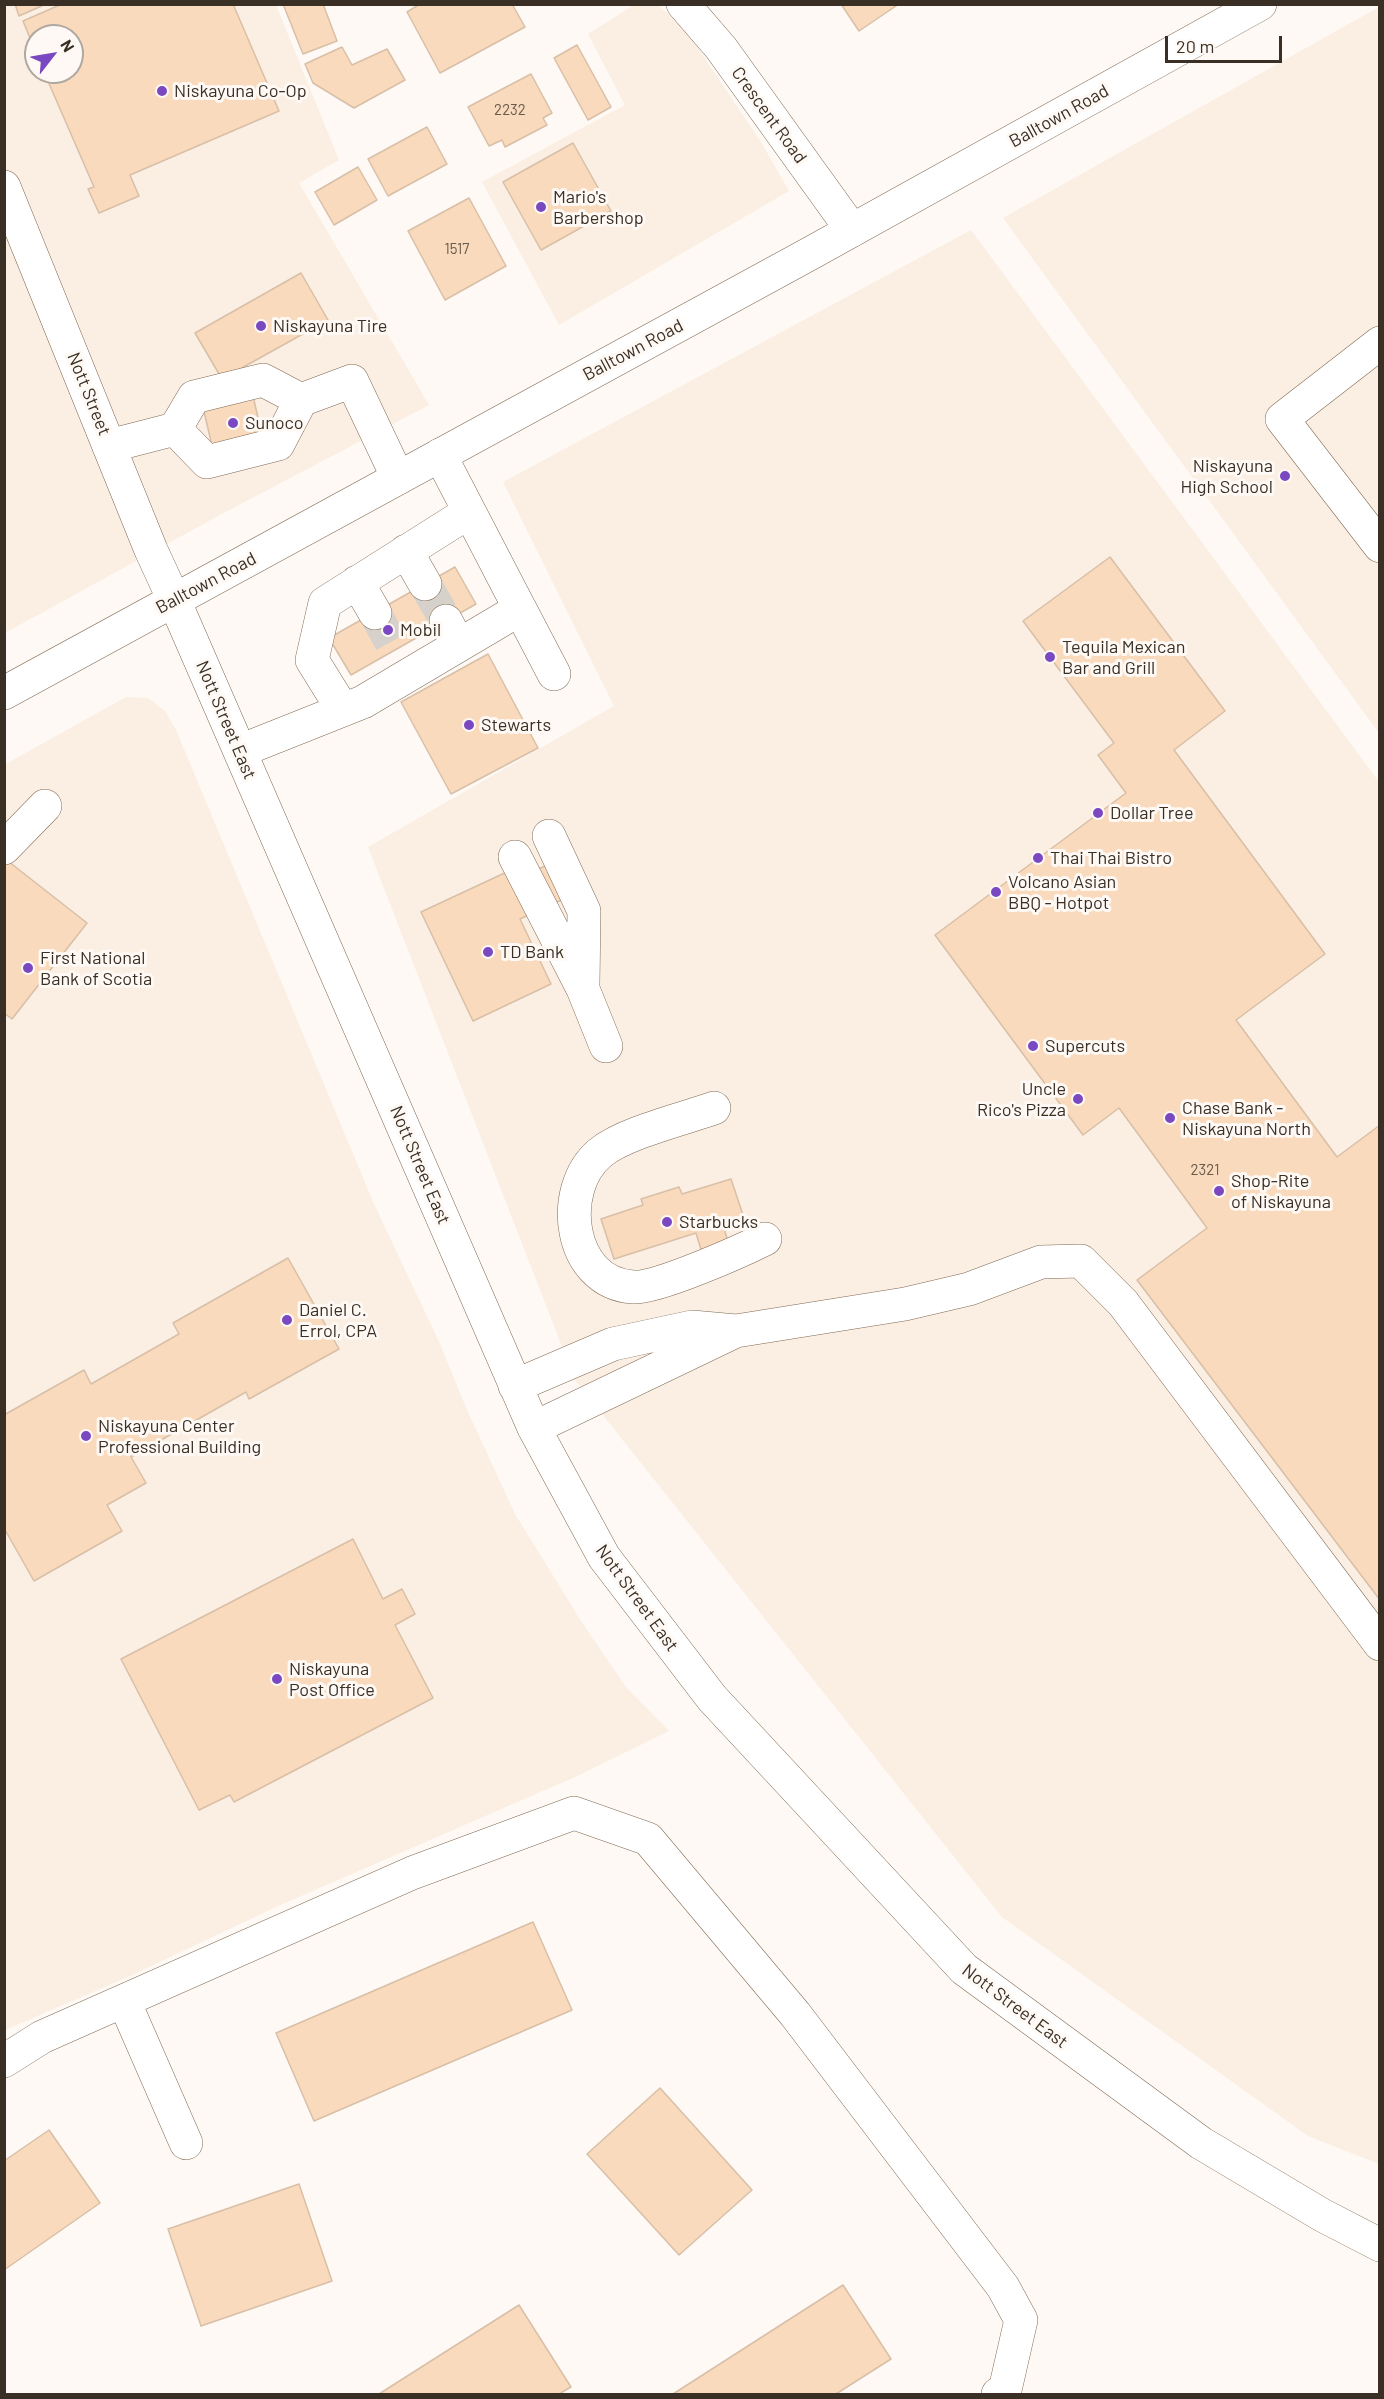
<!DOCTYPE html>
<html>
<head>
<meta charset="utf-8">
<style>
  body { margin:0 }
  #map { position:relative; width:1384px; height:2399px; overflow:hidden; background:#fef9f4; font-family:Barlow,sans-serif }
  canvas { display:block }
  .frame { position:absolute; inset:0; border:6px solid #392f25; pointer-events:none }
  .north { position:absolute; left:24px; top:24px; width:60px; height:60px; box-sizing:border-box; background:#fef9f4; border:2px solid #afa8a1; border-radius:50%; rotate:59deg; font-size:16px; font-weight:700; line-height:24px; text-align:center; color:#392f25 }
  .north::after { content:''; display:block; margin:auto; width:21px; height:27px; background:#7a48c0; clip-path:polygon(50% 0,100% 100%,50% 72%,0 100%) }
  .scale { position:absolute; left:1165px; top:36px; width:117px; height:27px; box-sizing:border-box; border:3px solid #392f25; border-top:0; padding-left:8px; font-size:18px; line-height:21px; white-space:nowrap; color:#392f25; -webkit-text-stroke:4px #fef9f4; paint-order:stroke }
</style>
</head>
<body>
<div id="map">
<canvas width="1384" height="2399"></canvas>
<div class="frame"></div>
<div class="north">N</div>
<div class="scale">20 m</div>
</div>
<script>
const g = document.querySelector('canvas').getContext('2d');
g.lineJoin = 'round';
function paint(path, color) { g.fillStyle = color; g.fill(path, 'evenodd'); }
function trace(path, color, width, dash) { g.strokeStyle = color; g.lineWidth = width; g.lineCap = dash ? 'butt' : 'round'; g.setLineDash(dash || []); g.stroke(path); }
function write(font, color, halo, rows, align = 'center') {
  g.font = font + ' Barlow,sans-serif'; g.lineWidth = 6; g.setLineDash([]); g.textBaseline = 'middle'; g.strokeStyle = halo; g.fillStyle = color; for (const [text, x, y, turn = 0] of rows) {
    g.save(); g.translate(x, y); g.rotate((+turn || 0) * Math.PI / 180); g.textAlign = isNaN(turn) ? turn : align; if (halo) g.strokeText(text, 0, 0); g.fillText(text, 0, 0); g.restore();
  }
}
const built = new Path2D(`
  M 657,4 L 687,32 L 761,142 L 789,191 L 559,325 L 482,182 L 625,105 L 588,34 L 634,5 Z
  M 5,5 L 276,5 L 339,160 L 299,183 L 429,405 L 216,517 L 5,633 ZM 36,36 L 72,36 L 72,72 L 36,72 Z
  M 1379,7 L 1379,733 L 1003,218 Z
  M 971,230 L 1379,782 L 1379,2164 L 1308,2136 L 1002,1917 L 575,1380 L 368,847 L 614,706 L 503,482 Z
  M 126,697 L 148,698 L 165,711 L 176,730 L 374,1204 L 440,1344 L 467,1410 L 515,1514 L 581,1621 L 626,1687 L 669,1731 L 575,1777 L 278,1906 L 130,1976 L 5,2030 L 4,765 Z`);
const building = new Path2D(`
  M 15,4 L 46,4 L 19,16 Z
  M 62,4 L 233,4 L 279,111 L 130,175 L 139,196 L 99,213 L 88,189 L 94,187 L 44,72 L 72,72 L 72,36 L 36,36 L 36,53 L 23,21 Z
  M 283,4 L 323,4 L 337,41 L 303,54 Z
  M 420,4 L 512,4 L 525,27 L 440,73 L 407,12 Z
  M 841,4 L 899,4 L 859,31 Z
  M 577,45 L 611,107 L 588,120 L 554,58 Z
  M 342,47 L 352,65 L 387,49 L 405,80 L 354,108 L 313,83 L 305,64 Z
  M 531,74 L 552,113 L 543,118 L 547,125 L 505,147 L 502,140 L 489,146 L 468,107 Z
  M 427,127 L 447,164 L 388,196 L 368,159 Z
  M 573,143 L 611,211 L 541,250 L 503,182 Z
  M 358,167 L 377,200 L 334,225 L 315,192 Z
  M 469,198 L 506,266 L 445,300 L 408,231 Z
  M 301,273 L 328,320 L 222,379 L 195,333 Z
  M 253,396 L 263,439 L 213,450 L 203,407 Z
  M 1110,557 L 1225,711 L 1174,750 L 1325,954 L 1236,1020 L 1337,1157 L 1380,1125 L 1380,1600 L 1137,1280 L 1207,1228 L 1119,1108 L 1083,1135 L 935,935 L 1126,793 L 1098,755 L 1114,743 L 1023,621 Z
  M 455,567 L 476,604 L 351,675 L 329,638 Z
  M 488,654 L 538,748 L 451,794 L 401,702 Z
  M 4,858 L 87,923 L 12,1019 L 4,1013 Z
  M 562,858 L 579,892 L 520,919 L 551,984 L 473,1021 L 421,912 L 511,870 L 515,880 Z
  M 731,1179 L 744,1218 L 723,1225 L 729,1245 L 702,1253 L 696,1233 L 614,1259 L 601,1219 L 643,1205 L 641,1199 L 679,1187 L 682,1194 Z
  M 288,1258 L 339,1349 L 249,1399 L 246,1392 L 131,1457 L 146,1483 L 107,1505 L 122,1531 L 34,1581 L 4,1528 L 4,1415 L 84,1370 L 91,1384 L 179,1334 L 173,1323 Z
  M 353,1539 L 383,1599 L 402,1589 L 415,1614 L 395,1625 L 433,1698 L 234,1802 L 230,1795 L 199,1810 L 121,1659 Z
  M 533,1922 L 572,2010 L 314,2121 L 276,2033 Z
  M 660,2088 L 752,2190 L 679,2255 L 587,2154 Z
  M 49,2130 L 100,2203 L 4,2270 L 4,2161 Z
  M 299,2184 L 332,2281 L 201,2326 L 168,2229 Z
  M 843,2285 L 891,2359 L 836,2394 L 673,2394 Z
  M 519,2305 L 571,2387 L 559,2394 L 379,2394 Z`);
const minorTunnel = new Path2D(`
  M 425,584 L 446,621
  M 375,613 L 395,650`);
const minor = new Path2D(`
  M 683,4 L 721,48 L 852,230
  M 1380,343 L 1282,419 L 1380,546
  M 175,429 L 207,462 L 278,444 L 301,400
  M 109,446 L 175,429 L 194,397 L 263,380 L 301,400 L 352,381 L 398,478
  M 406,551 L 425,584
  M 357,582 L 375,613
  M 174,600 L 534,1428 L 604,1557 L 712,1698 L 964,1969 L 1201,2143 L 1322,2215 L 1380,2245
  M 520,609 L 554,674
  M 446,621 L 459,645
  M 343,710 L 312,660 L 325,603 L 469,512
  M 240,751 L 363,702 L 520,609 L 440,455
  M 549,836 L 584,911 L 583,985
  M 4,848 L 45,806
  M 515,857 L 583,989 L 606,1046
  M 714,1108 C 683,1119 624,1133 600,1153 C 557,1189 568,1283 633,1287 C 656,1289 741,1251 765,1239
  M 515,1386 L 613,1344 L 692,1327 L 736,1331 L 905,1304 L 969,1289 L 1041,1262 L 1081,1261 L 1123,1303 L 1380,1644
  M 534,1428 L 736,1331
  M 124,2001 L 186,2143
  M 4,2061 L 42,2037 L 412,1873 L 574,1813 L 648,1839 L 795,2014 L 1003,2287 L 1021,2320 L 1005,2390 L 998,2394`);
const major = new Path2D(`
  M 4,187 L 151,550 L 174,600
  M 4,693 L 811,253 L 1260,4`);
const markers = [
  [162,91,6,"#7a48c0"],
  [541,207,6,"#7a48c0"],
  [261,326,6,"#7a48c0"],
  [233,423,6,"#7a48c0"],
  [1285,476,6,"#7a48c0"],
  [388,630,6,"#7a48c0"],
  [1050,657,6,"#7a48c0"],
  [469,725,6,"#7a48c0"],
  [1098,813,6,"#7a48c0"],
  [1038,858,6,"#7a48c0"],
  [996,892,6,"#7a48c0"],
  [488,952,6,"#7a48c0"],
  [28,968,6,"#7a48c0"],
  [1033,1046,6,"#7a48c0"],
  [1078,1099,6,"#7a48c0"],
  [1170,1118,6,"#7a48c0"],
  [1219,1191,6,"#7a48c0"],
  [667,1222,6,"#7a48c0"],
  [287,1320,6,"#7a48c0"],
  [86,1436,6,"#7a48c0"],
  [277,1679,6,"#7a48c0"]
];
const numberNames = [
  ["2232",510,110],
  ["1517",457,249],
  ["2321",1205,1170]
];
const poiNames = [
  ["Niskayuna Co-Op",174,91],
  ["Mario's",553,197],
  ["Barbershop",553,218],
  ["Niskayuna Tire",273,326],
  ["Sunoco",245,423],
  ["Niskayuna",1273,466,"right"],
  ["High School",1273,487,"right"],
  ["Mobil",400,630],
  ["Tequila Mexican",1062,647],
  ["Bar and Grill",1062,668],
  ["Stewarts",481,725],
  ["Dollar Tree",1110,813],
  ["Thai Thai Bistro",1050,858],
  ["Volcano Asian",1008,882],
  ["BBQ - Hotpot",1008,903],
  ["TD Bank",500,952],
  ["First National",40,958],
  ["Bank of Scotia",40,979],
  ["Supercuts",1045,1046],
  ["Uncle",1066,1089,"right"],
  ["Rico's Pizza",1066,1110,"right"],
  ["Chase Bank -",1182,1108],
  ["Niskayuna North",1182,1129],
  ["Shop-Rite",1231,1181],
  ["of Niskayuna",1231,1202],
  ["Starbucks",679,1222],
  ["Daniel C.",299,1310],
  ["Errol, CPA",299,1331],
  ["Niskayuna Center",98,1426],
  ["Professional Building",98,1447],
  ["Niskayuna",289,1669],
  ["Post Office",289,1690]
];
const streetNames = [
  ["Crescent Road",769,115,54],
  ["Balltown Road",1059,116,-29],
  ["Balltown Road",633,350,-28],
  ["Nott Street",89,394,68],
  ["Balltown Road",206,583,-28],
  ["Nott Street East",226,720,67],
  ["Nott Street East",420,1165,67],
  ["Nott Street East",637,1598,54],
  ["Nott Street East",1015,2006,37]
];
paint(built, '#fbeee2');
paint(building, '#fadabd');
trace(building, '#d8bfa7', 1.5);
trace(minorTunnel, '#d7d1cb', 33, [33, 16]);
trace(minor, '#816a54', 34);
trace(major, '#816a54', 34);
trace(minor, '#fff', 33);
trace(major, '#fff', 33);
for (const [x, y, r, color] of markers) { const dot = new Path2D(); dot.arc(x, y, r, 0, 2 * Math.PI); g.fillStyle = color; g.fill(dot); trace(dot, '#fef9f4', 2); }
write('15px', '#695a4b', null, numberNames);
write('18px', '#392f25', '#fef9f4', poiNames, 'left');
write('18px', '#392f25', '#fef9f4', streetNames);
</script>
</body>
</html>
